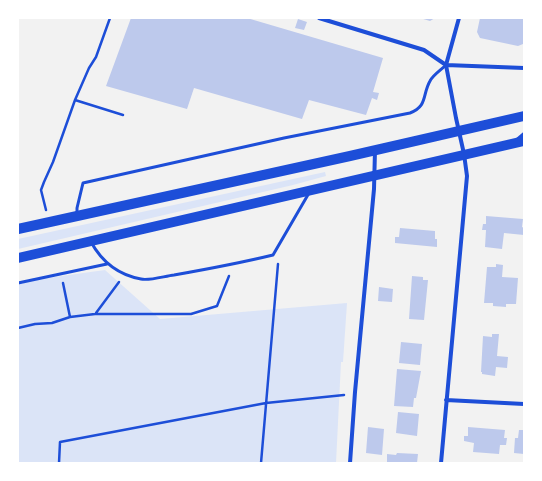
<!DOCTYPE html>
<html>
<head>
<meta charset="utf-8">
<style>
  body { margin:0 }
  #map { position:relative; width:542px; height:481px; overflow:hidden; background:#f2f2f2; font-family:Mulish,sans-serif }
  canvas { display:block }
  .frame { position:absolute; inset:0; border:19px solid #fff; pointer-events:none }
</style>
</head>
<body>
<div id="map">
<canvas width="542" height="481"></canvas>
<div class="frame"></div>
</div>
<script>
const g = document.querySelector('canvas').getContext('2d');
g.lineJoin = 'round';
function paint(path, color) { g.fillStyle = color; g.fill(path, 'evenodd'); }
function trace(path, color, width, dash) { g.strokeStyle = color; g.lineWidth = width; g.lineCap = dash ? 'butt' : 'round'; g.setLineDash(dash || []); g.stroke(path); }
const green = new Path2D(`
  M 325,172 L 326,176 L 293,185 L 18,249 L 18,239 Z
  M 105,270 L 160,319 L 347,303 L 343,362 L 341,362 L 336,463 L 18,463 L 18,282 Z`);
const building = new Path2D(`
  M 131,18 L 247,18 L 383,58 L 373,92 L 379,93 L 377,100 L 372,98 L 366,115 L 309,100 L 302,119 L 194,88 L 187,109 L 106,86 Z
  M 420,18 L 435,18 L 430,21 Z
  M 480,18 L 524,18 L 523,44 L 518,46 L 480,38 L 477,32 Z
  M 298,19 L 307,22 L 304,30 L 295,28 Z
  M 486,216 L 523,219 L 522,227 L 524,228 L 524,235 L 504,233 L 502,249 L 485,247 L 486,230 L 482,230 L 483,224 L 486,224 Z
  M 400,228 L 435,231 L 435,239 L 437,239 L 437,247 L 395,243 L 395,237 L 399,237 Z
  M 496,264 L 503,265 L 502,277 L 518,278 L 516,304 L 506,304 L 506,307 L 493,306 L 493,303 L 484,303 L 487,267 L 496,267 Z
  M 412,276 L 423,277 L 423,280 L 428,280 L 424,320 L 409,319 Z
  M 379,287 L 393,289 L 392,302 L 378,301 Z
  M 492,334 L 499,334 L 497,356 L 508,357 L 507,368 L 496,367 L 495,376 L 482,374 L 482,372 L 481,372 L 483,336 L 492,337 Z
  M 401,342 L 422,344 L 420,365 L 399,363 Z
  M 397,369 L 421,371 L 416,398 L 414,398 L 413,407 L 394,406 Z
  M 398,412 L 419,414 L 417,436 L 396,433 Z
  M 368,427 L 384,429 L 382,455 L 366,453 Z
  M 468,427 L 505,430 L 504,438 L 507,438 L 506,445 L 500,445 L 499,454 L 473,452 L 474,443 L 464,441 L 464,436 L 468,436 Z
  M 519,430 L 524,430 L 524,454 L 514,453 L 515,438 L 518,438 Z
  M 397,453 L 418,454 L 417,463 L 387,463 L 387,454 L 396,455 Z`);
const path = new Path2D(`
  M 75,100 L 123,115
  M 46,210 L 41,190 L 44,182 L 53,162 L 75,100 L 89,68 L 96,57 L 110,18
  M 96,313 L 119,282
  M 70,317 L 95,314 L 191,314 L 217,306 L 229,276
  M 18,328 L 35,324 L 52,323 L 70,317 L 63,283
  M 59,463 L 60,442 L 266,403 L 344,395
  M 261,463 L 278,264`);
const service = new Path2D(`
  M 77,215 L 77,208 L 83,183 L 284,138 L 410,113 C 428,106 422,95 430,81 C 433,75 441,70 446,65
  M 91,242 C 102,262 119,275 141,279 C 149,281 165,276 174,275 C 208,269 240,263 273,255 L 309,193
  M 18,283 L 107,264`);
const minor = new Path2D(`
  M 319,18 L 424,50 L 446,65 L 459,18
  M 517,140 L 524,134
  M 446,400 L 524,404
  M 350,463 L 355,392 L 374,189 L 375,150
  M 441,463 L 467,176 L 464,154 L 456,118 L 446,65 L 524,68`);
const primary = new Path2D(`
  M 18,229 L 350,156 L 524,116
  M 18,258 L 524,141`);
paint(green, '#dbe4f7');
paint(building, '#bdc9ec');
trace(path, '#1d4ed8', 2.5);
trace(service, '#1d4ed8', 3);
trace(minor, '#1d4ed8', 4);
trace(primary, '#1d4ed8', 10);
</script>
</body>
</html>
